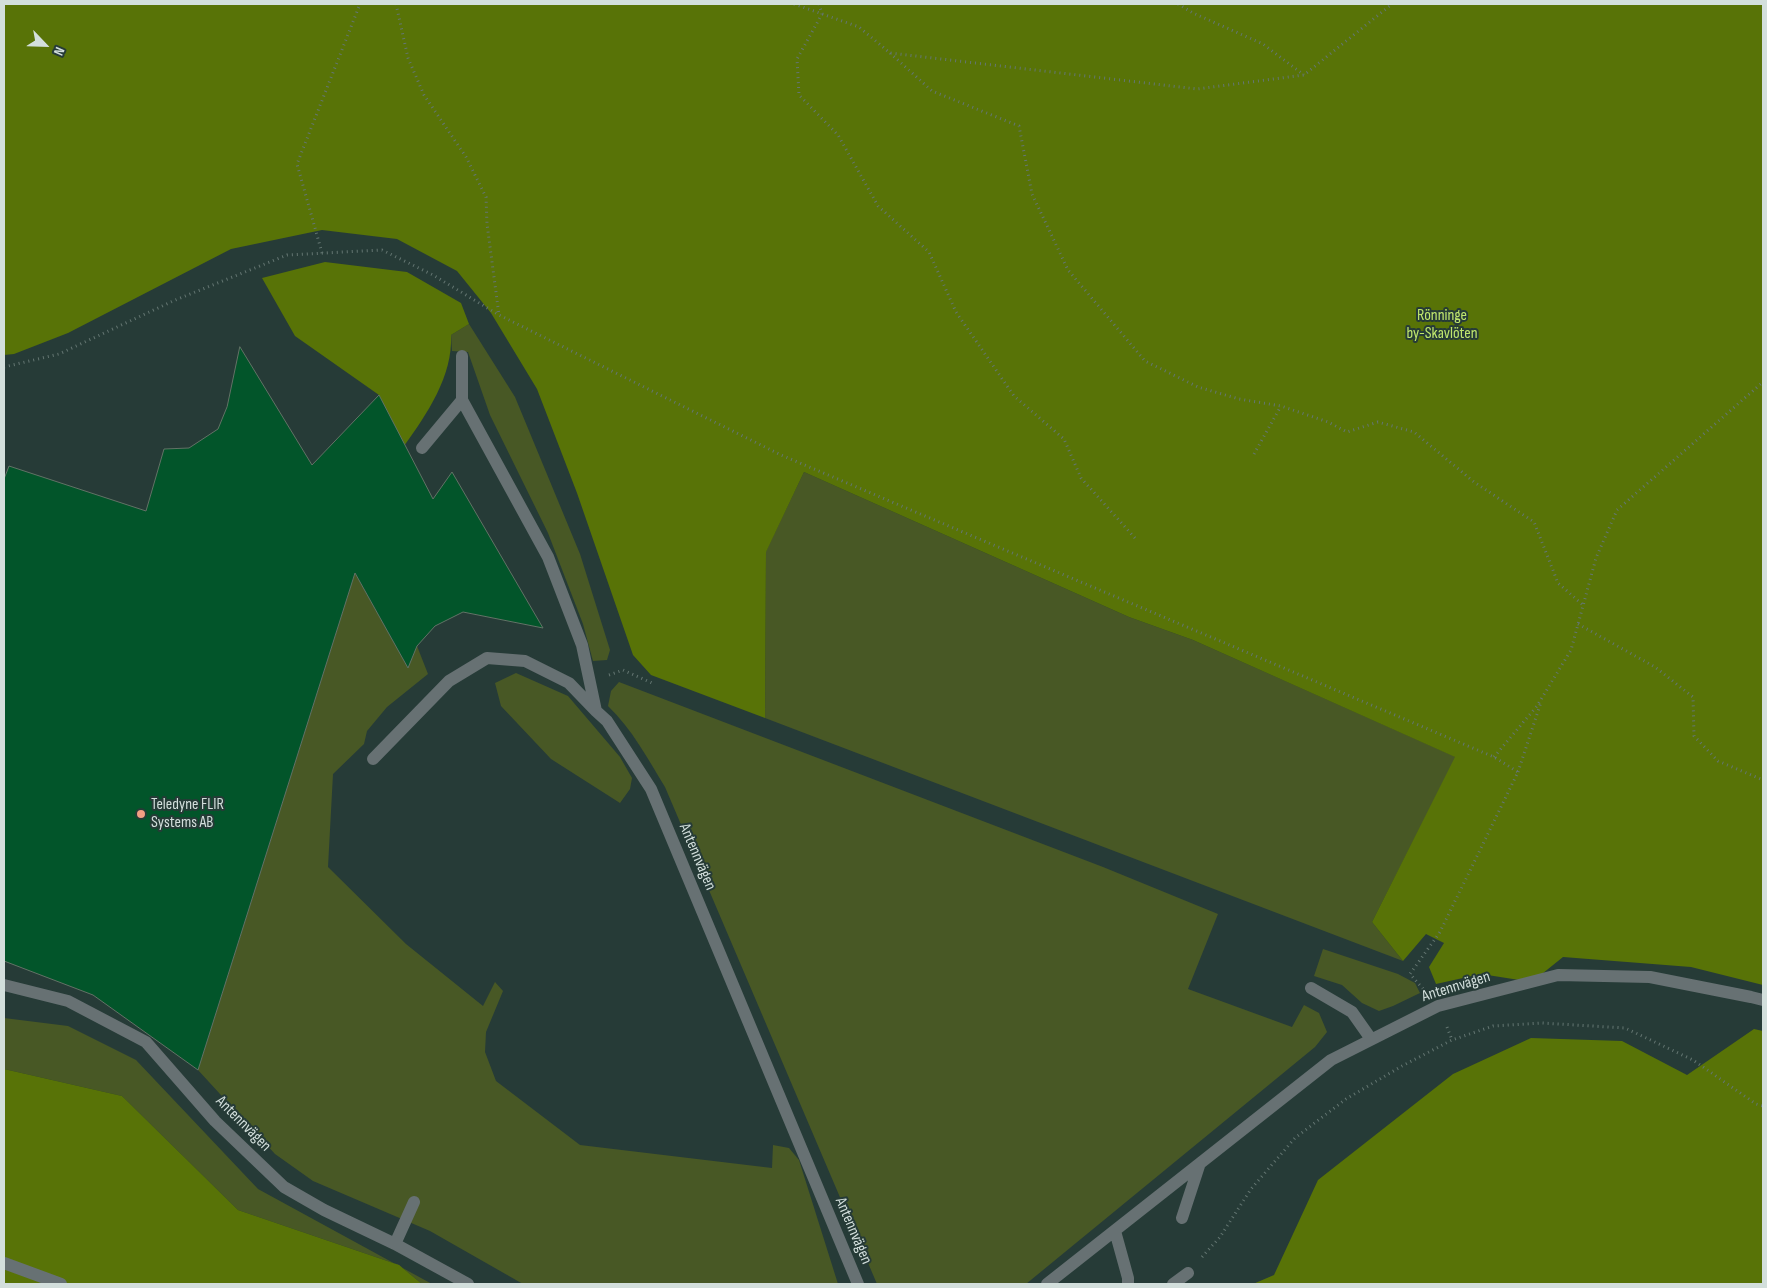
<!DOCTYPE html>
<html>
<head>
<meta charset="utf-8">
<style>
  body { margin:0 }
  #map { position:relative; width:1767px; height:1288px; overflow:hidden; background:#263b37; font-family:"Sofia Sans Condensed",sans-serif }
  canvas { display:block }
  .frame { position:absolute; inset:0; border:5px solid #d3dfdc; pointer-events:none }
  .north { position:absolute; left:20px; top:20px; width:50px; height:50px; -webkit-text-stroke:4px #263b37; paint-order:stroke; rotate:114deg; font-size:14px; font-weight:700; line-height:20px; text-align:center; color:#d3dfdc }
  .north::after { content:''; display:block; margin:auto; width:18px; height:22px; background:#d3dfdc; clip-path:polygon(50% 0,100% 100%,50% 72%,0 100%) }
</style>
</head>
<body>
<div id="map">
<canvas width="1767" height="1288"></canvas>
<div class="frame"></div>
<div class="north">N</div>
</div>
<script>
const g = document.querySelector('canvas').getContext('2d');
g.lineJoin = 'round';
function paint(path, color) { g.fillStyle = color; g.fill(path, 'evenodd'); }
function trace(path, color, width, dash) { g.strokeStyle = color; g.lineWidth = width; g.lineCap = dash ? 'butt' : 'round'; g.setLineDash(dash || []); g.stroke(path); }
function write(font, color, halo, rows, align = 'center') {
  g.font = font + ' "Sofia Sans Condensed",sans-serif'; g.lineWidth = 4; g.setLineDash([]); g.textBaseline = 'middle'; g.strokeStyle = halo; g.fillStyle = color; for (const [text, x, y, turn = 0] of rows) {
    g.save(); g.translate(x, y); g.rotate((+turn || 0) * Math.PI / 180); g.textAlign = isNaN(turn) ? turn : align; if (halo) g.strokeText(text, 0, 0); g.fillText(text, 0, 0); g.restore();
  }
}
const green = new Path2D(`
  M 469,324 L 515,397 L 580,554 L 610,650 L 607,660 L 593,661 L 583,624 L 548,533 L 490,415 L 468,352 L 452,351 L 451,335 Z
  M 804,472 L 1129,617 L 1193,640 L 1456,757 L 1372,922 L 1403,961 L 765,718 L 766,551 Z
  M 355,573 L 408,667 L 417,646 L 428,674 L 387,707 L 367,731 L 364,744 L 333,774 L 328,867 L 406,944 L 483,1006 L 495,982 L 503,991 L 486,1032 L 485,1052 L 496,1081 L 580,1145 L 772,1168 L 773,1145 L 789,1148 L 799,1160 L 838,1284 L 523,1284 L 430,1231 L 313,1181 L 275,1154 L 198,1070 Z
  M 516,673 L 568,696 L 620,757 L 632,778 L 630,789 L 620,803 L 551,759 L 501,706 L 495,683 Z
  M 619,682 L 1103,867 L 1218,914 L 1188,989 L 1292,1027 L 1304,1005 L 1319,1013 L 1327,1032 L 1315,1047 L 1026,1284 L 877,1284 L 665,787 C 648,759 632,729 608,706 L 611,691 Z
  M 1323,949 L 1398,974 L 1415,983 L 1420,993 L 1393,1006 L 1379,1011 L 1362,1003 L 1342,985 L 1314,976 Z
  M 4,1018 L 68,1026 L 136,1060 L 258,1189 L 432,1284 L 422,1284 L 399,1265 L 238,1210 L 122,1096 L 4,1069 Z`);
const forest = new Path2D(`
  M 4,4 L 1763,4 L 1763,985 L 1691,967 L 1563,957 L 1532,982 L 1481,974 L 1436,984 L 1429,967 L 1444,943 L 1426,934 L 1403,961 L 1372,922 L 1455,757 L 1193,640 L 1129,617 L 804,472 L 766,552 L 765,718 L 651,675 L 633,655 L 577,493 L 537,389 L 491,313 L 457,271 L 397,239 L 322,230 L 231,249 L 68,333 L 14,354 L 4,355 Z
  M 325,262 L 407,272 L 461,303 L 469,324 L 451,335 C 453,376 427,414 404,446 L 379,395 L 295,336 L 262,278 Z
  M 1754,1029 L 1763,1031 L 1763,1284 L 1253,1284 L 1274,1275 L 1318,1180 L 1453,1074 L 1531,1038 L 1622,1041 L 1687,1075 Z
  M 4,1069 L 122,1096 L 238,1210 L 399,1265 L 422,1284 L 4,1284 Z`);
const building = new Path2D(`
  M 240,347 L 312,465 L 379,395 L 433,499 L 452,472 L 543,628 L 463,612 L 435,626 L 417,646 L 408,668 L 355,573 L 198,1070 L 93,995 L 4,961 L 4,479 L 9,466 L 146,511 L 164,449 L 189,448 L 218,429 L 227,407 Z`);
const path = new Path2D(`
  M 396,4 L 408,58 L 424,95 L 466,157 L 486,197 L 487,224 L 499,315
  M 794,4 L 859,27 L 890,53 L 1197,89 L 1304,75 L 1392,4
  M 819,4 L 822,14 L 797,59 L 799,95 L 838,135 L 878,206 L 929,252 L 956,312 L 1014,396 L 1064,439 L 1081,478 L 1135,538
  M 1178,4 L 1193,13 L 1263,44 L 1304,75
  M 890,53 L 932,91 L 1019,126 L 1032,194 L 1068,270 L 1145,361 L 1198,387 L 1239,399 L 1281,406 L 1328,422 L 1347,432 L 1378,422 L 1414,432 L 1474,482 L 1534,522 L 1558,583 L 1583,605
  M 322,253 L 297,164 L 360,4
  M 4,367 L 59,354 L 173,301 L 287,255 L 382,250 L 433,275 L 499,315 L 781,455 L 1494,757 L 1518,772 L 1440,932 L 1410,974 L 1424,990
  M 1254,454 L 1281,406
  M 1578,624 L 1655,667 L 1693,697 L 1694,736 L 1718,761 L 1763,780
  M 609,675 L 623,670 L 652,683
  M 1494,757 L 1537,706 L 1571,650 L 1596,558 L 1617,510 L 1763,382
  M 1518,772 L 1541,702
  M 1447,1027 L 1452,1040
  M 1202,1257 L 1220,1237 L 1251,1189 L 1295,1138 L 1346,1099 L 1402,1066 L 1452,1040 L 1493,1026 L 1542,1023 L 1625,1028 L 1693,1060 L 1756,1104 L 1763,1106`);
const minor = new Path2D(`
  M 462,356 L 462,400 L 548,557 L 582,645 L 596,711
  M 422,448 L 462,400
  M 373,759 L 449,681 L 487,658 L 525,661 L 569,683 L 596,711 L 607,721 L 651,789 L 858,1284
  M 4,985 L 68,1001 L 146,1042 L 215,1121 L 284,1187 L 324,1210 L 395,1244 L 468,1284
  M 1311,988 L 1352,1012 L 1371,1039
  M 1182,1218 L 1200,1163
  M 1115,1231 L 1128,1278 L 1128,1284
  M 395,1244 L 414,1202
  M 4,1263 L 61,1284
  M 1047,1284 L 1331,1060 L 1438,1006 L 1558,975 L 1650,977 L 1751,997 L 1763,1000
  M 1173,1284 L 1188,1273`);
const markers = [
  [141,814,5,"#f39f83"]
];
const parkNames = [
  ["Rönninge",1442,316],
  ["by-Skavlöten",1442,334]
];
const poiNames = [
  ["Teledyne FLIR",151,805],
  ["Systems AB",151,823]
];
const streetNames = [
  ["Antennvägen",697,857,67],
  ["Antennvägen",1456,987,-17],
  ["Antennvägen",243,1124,45],
  ["Antennvägen",853,1231,67]
];
paint(green, '#485825');
paint(forest, '#587307');
paint(building, '#02552a');
trace(building, '#627266', 1);
trace(path, '#647672', 3, [1, 4]);
trace(minor, '#677173', 12);
for (const [x, y, r, color] of markers) { const dot = new Path2D(); dot.arc(x, y, r, 0, 2 * Math.PI); g.fillStyle = color; g.fill(dot); trace(dot, '#263b37', 2); }
write('16px', '#c0e76d', '#263b37', parkNames);
write('16px', '#d3dfdc', '#263b37', poiNames, 'left');
write('16px', '#d3dfdc', '#263b37', streetNames);
</script>
</body>
</html>
